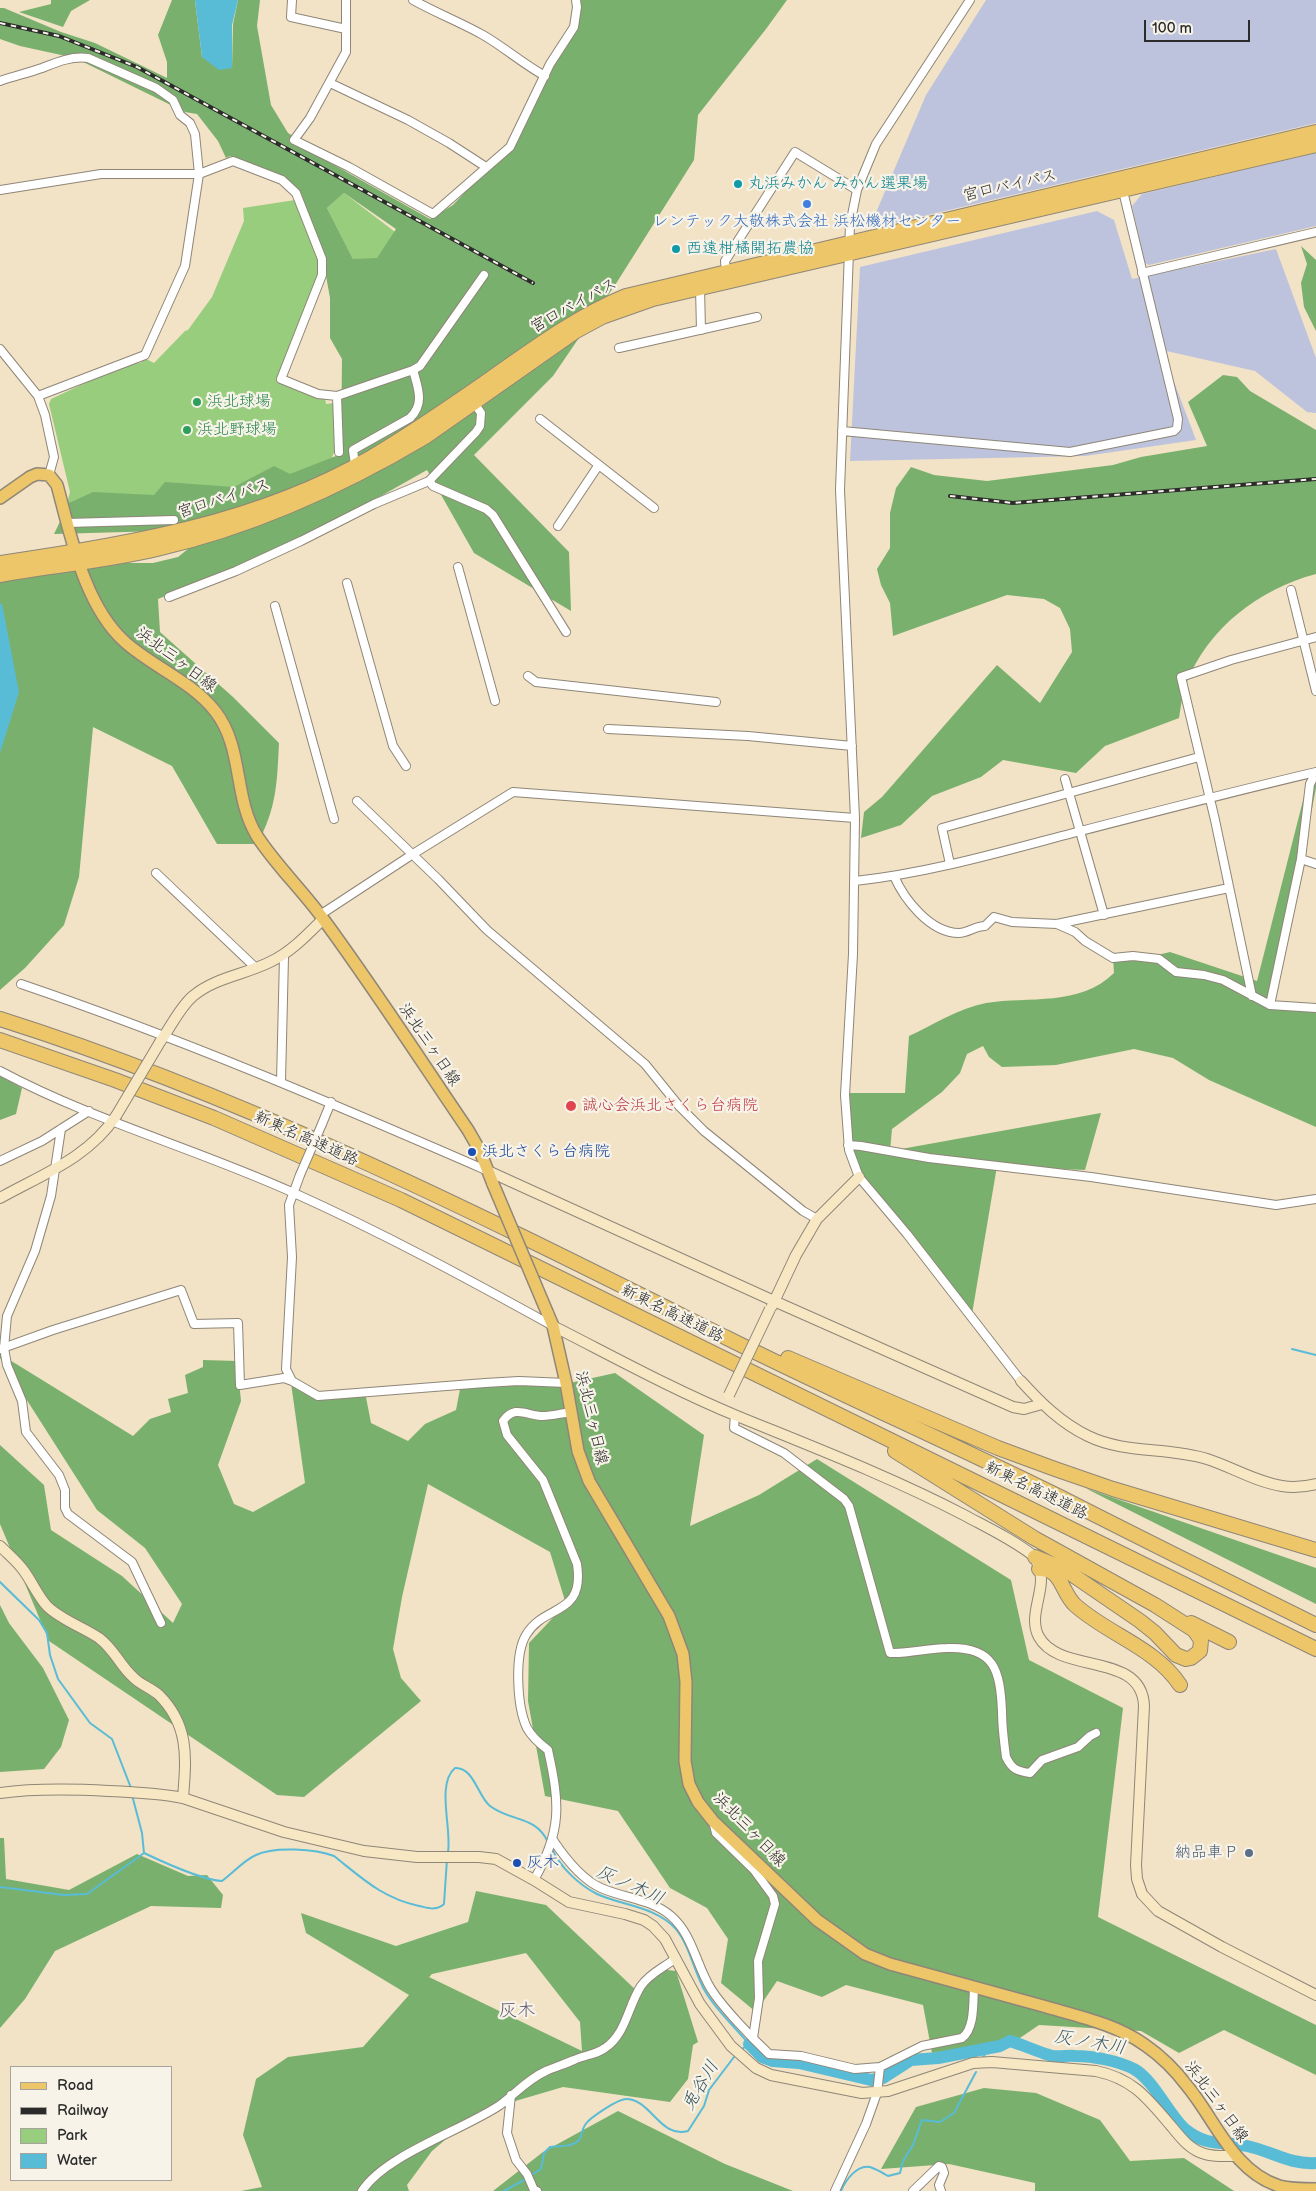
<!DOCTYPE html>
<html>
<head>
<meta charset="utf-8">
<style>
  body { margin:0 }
  #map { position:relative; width:1316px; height:2191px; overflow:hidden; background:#f2e2c6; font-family:"Balsamiq Sans",sans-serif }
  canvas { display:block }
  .legend { position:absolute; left:10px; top:2066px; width:162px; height:115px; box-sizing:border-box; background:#f7f3e8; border:1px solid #a5a39c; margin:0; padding:6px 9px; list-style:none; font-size:15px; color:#2b2b2b }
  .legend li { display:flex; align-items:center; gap:10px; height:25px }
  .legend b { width:25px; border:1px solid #a5a39c }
  .scale { position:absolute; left:1144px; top:20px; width:106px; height:22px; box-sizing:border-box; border:2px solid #2b2b2b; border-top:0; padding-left:6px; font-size:15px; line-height:18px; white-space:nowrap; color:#2b2b2b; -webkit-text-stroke:4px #f7f3e8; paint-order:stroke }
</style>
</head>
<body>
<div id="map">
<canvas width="1316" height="2191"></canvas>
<ul class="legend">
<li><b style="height:6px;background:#ecc669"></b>Road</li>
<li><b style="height:6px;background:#2b2b2b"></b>Railway</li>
<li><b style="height:14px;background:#98cd7e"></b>Park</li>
<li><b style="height:14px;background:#58bcd7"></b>Water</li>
</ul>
<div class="scale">100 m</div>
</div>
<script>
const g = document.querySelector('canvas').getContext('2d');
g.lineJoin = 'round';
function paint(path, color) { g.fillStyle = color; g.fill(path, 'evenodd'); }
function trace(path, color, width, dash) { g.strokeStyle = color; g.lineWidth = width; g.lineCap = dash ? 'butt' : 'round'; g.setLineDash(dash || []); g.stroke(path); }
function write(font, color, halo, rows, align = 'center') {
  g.font = font + ' "Balsamiq Sans","Klee One",sans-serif'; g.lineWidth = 4.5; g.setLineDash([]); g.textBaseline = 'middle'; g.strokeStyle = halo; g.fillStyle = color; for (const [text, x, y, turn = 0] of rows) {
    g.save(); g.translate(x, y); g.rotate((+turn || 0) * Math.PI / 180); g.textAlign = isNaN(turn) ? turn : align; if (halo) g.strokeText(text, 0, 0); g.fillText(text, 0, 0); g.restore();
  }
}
const industrial = new Path2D(`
  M 986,0 L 1316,0 L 1316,123 L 869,229 L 926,95 Z
  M 1316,153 L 1316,226 L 1149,265 L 1145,263 L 1132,206 L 1142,194 Z
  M 1097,211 L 1114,220 L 1132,279 L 1276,249 L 1316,358 L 1316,413 L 1307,412 L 1255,371 L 1162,350 L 1196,440 L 1085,456 L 850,461 L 860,267 Z`);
const green = new Path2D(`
  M 344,193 L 395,232 L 377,259 L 353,259 L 327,208 Z
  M 295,200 L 319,262 L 320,275 L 278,379 C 287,386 313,397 325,398 L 326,404 L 334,403 L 337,445 L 328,467 L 312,480 L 65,511 L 70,492 L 49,404 L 51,399 L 126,364 L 140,363 L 146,359 L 154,363 L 185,331 L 188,330 L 212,297 L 244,221 L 243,208 Z`);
const forest = new Path2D(`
  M 51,0 L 90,0 L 71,11 L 63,27 L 19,12 L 51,4 Z
  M 172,0 L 195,0 L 202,57 L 232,68 L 233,24 L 238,0 L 260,0 L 257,26 L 271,105 L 288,133 L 308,145 L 320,157 L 430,219 L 453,205 L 502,153 L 577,18 L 575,0 L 787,0 L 766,29 L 698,115 L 694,160 L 617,282 L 553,376 L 474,455 L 569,552 L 571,611 L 474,553 L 427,470 L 301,541 L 158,599 L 160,632 L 233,697 L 279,743 C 277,782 277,808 257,844 L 217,844 L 172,766 L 93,727 L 79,877 L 64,925 L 25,968 L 0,990 L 0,581 L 108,563 L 153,563 L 178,557 L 188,549 L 195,538 L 160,531 L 54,534 L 69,503 L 93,492 L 154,495 L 165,482 L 234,487 L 274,466 L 290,474 L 341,454 L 342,359 L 330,338 L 330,298 L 325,270 L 309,218 L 282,180 L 246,162 L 230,156 L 226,158 L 218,141 L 197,114 L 185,112 L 75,58 L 20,46 L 0,39 L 0,8 L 4,8 L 61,32 L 95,43 L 167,78 L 167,62 L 158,35 ZM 344,193 L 396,229 L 377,258 L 353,259 L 327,208 Z
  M 1301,246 L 1316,260 L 1316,331 L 1304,307 L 1301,283 L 1307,264 Z
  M 1223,375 L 1237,377 L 1250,391 L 1316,430 L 1316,574 C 1259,589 1208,628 1186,684 C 1182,695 1181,707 1179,718 L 1105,746 L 1076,773 L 1003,760 L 981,777 L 932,796 L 901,825 L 861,838 L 864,812 L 882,797 L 997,665 L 1040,703 L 1072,652 L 1070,629 L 1060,608 L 1044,599 L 1007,595 L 893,636 L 890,603 L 881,585 L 877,569 L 890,548 L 890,513 L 896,488 L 911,467 L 934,475 L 987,481 L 1113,465 L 1141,457 L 1207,446 L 1188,402 Z
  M 1316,776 L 1316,788 L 1274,1005 L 1316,1007 L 1316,1127 L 1209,1080 L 1173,1058 L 1134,1049 L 1056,1065 L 1002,1067 L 989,1057 L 983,1046 L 967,1054 L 960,1073 L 942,1092 L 892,1129 L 890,1151 L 1101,1113 L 1085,1170 L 997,1166 L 972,1314 L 861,1179 L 848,1140 L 850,1093 L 905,1093 L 909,1036 C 933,1025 959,1008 986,1003 C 1029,996 1080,1007 1114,973 L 1113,958 L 1149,957 L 1170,952 L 1257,981 L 1309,777 Z
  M 0,1076 L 22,1088 L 16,1114 L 0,1120 Z
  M 0,1354 L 133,1436 L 150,1419 L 171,1412 L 168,1399 L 188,1393 L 185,1375 L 203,1367 L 203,1360 L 237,1361 L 241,1401 L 218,1465 L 234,1504 L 253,1512 L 305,1483 L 291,1383 L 318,1396 L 365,1392 L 371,1423 L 408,1441 L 425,1424 L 456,1410 L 461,1384 L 570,1383 L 615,1373 L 704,1435 L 690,1526 L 759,1495 L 817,1459 L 1011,1580 L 1029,1660 L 1123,1708 L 1098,1917 L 1316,2025 L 1316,2075 L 1224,2030 L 1179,2053 L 1141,2031 L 1039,2025 L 1014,2042 L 932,2053 L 923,2005 L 846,1985 L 822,1997 L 777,1981 L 756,2012 L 721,1983 L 728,1939 L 707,1908 L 670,1888 L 618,1811 L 545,1796 L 528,1701 L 529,1643 L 566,1604 L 550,1552 L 428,1484 L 402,1597 L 393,1649 L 401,1678 L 421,1701 L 304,1797 L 277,1795 L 49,1641 L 0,1524 L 0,1445 L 44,1485 L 51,1530 L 122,1576 L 173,1623 L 182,1604 L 145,1548 L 97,1510 L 0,1358 Z
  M 1085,1488 L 1316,1568 L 1316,1604 Z
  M 0,1605 L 9,1623 L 43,1668 L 69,1720 L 61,1747 L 44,1769 L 0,1772 Z
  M 0,1838 L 4,1838 L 6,1879 L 69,1890 L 137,1854 L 188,1876 L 207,1875 L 223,1895 L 221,1908 L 151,1906 L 55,1951 L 25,1999 L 0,2028 Z
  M 476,1891 L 546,1905 L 638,1992 L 659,1969 L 676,1971 L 698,2042 L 693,2045 L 688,2079 L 670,2102 L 563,2087 L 478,2112 L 432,2151 L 407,2185 L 409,2191 L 241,2191 L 262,2187 L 243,2135 L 256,2079 L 288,2057 L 363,2047 L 409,1995 L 306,1933 L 301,1913 L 396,1946 L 468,1922 ZM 526,1953 L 580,2022 L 582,2051 L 429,1977 L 432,1974 Z
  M 984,2088 L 1036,2093 L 1100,2120 L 1130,2161 L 1184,2158 L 1234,2191 L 1035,2191 L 1035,2183 L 949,2164 L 881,2169 L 916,2107 Z
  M 618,2111 L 725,2164 L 793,2191 L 493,2191 L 543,2152 Z`);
const water = new Path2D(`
  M 195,0 L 238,0 L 232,25 L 232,68 L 219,70 L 202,57 Z
  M 0,604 L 2,604 L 19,692 L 0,753 Z`);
const stream = new Path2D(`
  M 1292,1349 L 1316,1355
  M 0,1582 L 39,1620 L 47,1633 L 50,1655 L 58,1679 L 90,1723 L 112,1739 L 131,1788
  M 132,1795 L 142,1833 L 144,1853
  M 552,1849 C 560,1867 579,1885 597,1894 C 623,1906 655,1906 676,1929 C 690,1946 694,1972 705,1991 C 716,2010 735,2027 749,2044 L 742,2049
  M 448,1852 C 452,1829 436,1784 455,1768 C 474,1767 478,1797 490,1806 C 511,1822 535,1815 548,1842
  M 144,1853 C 163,1862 203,1880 222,1881 C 233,1873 244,1860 256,1855 C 274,1846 316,1849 334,1856 C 362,1878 382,1898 419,1906 C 429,1908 436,1911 444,1904 L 447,1859
  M 0,1887 L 64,1895 L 87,1894 L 144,1853
  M 982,2059 L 989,2048
  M 530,2176 L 541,2169 L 544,2153 L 550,2147 C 558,2146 573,2147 579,2140 C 582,2136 582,2129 585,2125 C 589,2118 618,2099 626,2099 C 651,2099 660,2139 688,2131 L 704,2106 L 709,2090 L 734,2057
  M 504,2191 L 526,2179
  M 841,2191 C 845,2181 857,2164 870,2167 C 876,2169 883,2173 888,2176 L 900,2173 L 903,2161 L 913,2145 L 922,2120 L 940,2122 L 954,2113 L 976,2072`);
const river = new Path2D(`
  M 749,2044 L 762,2057 L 773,2061 L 799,2063 L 871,2080 L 883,2078 L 911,2060 L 938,2058 L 1000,2046 L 1010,2041 C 1023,2045 1036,2051 1049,2055 C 1057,2058 1067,2055 1075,2056 C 1094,2056 1118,2061 1134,2069 C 1155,2081 1169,2116 1186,2130 C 1207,2147 1223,2141 1247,2146 C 1271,2151 1290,2165 1316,2163`);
const street = new Path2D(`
  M 292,0 L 291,17 L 346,29
  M 346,0 L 346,52 L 310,118 L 294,140 L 349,167 L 433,214 L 510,147 L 550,64 L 574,27 L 577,7 L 576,0
  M 413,0 C 436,13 460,22 483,35 C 504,47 523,64 545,76
  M 970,0 L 876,144 L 857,190 L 850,225 L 840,490 L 855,818 L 853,954 L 845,1095 L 849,1150 L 859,1177 L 907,1234 L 1021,1381
  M 0,81 C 14,76 28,73 42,68 C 57,62 71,56 88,58 L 156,88 L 173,100 L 180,115 L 190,123 L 195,134 L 199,174 L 185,266 L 145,355 L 38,396
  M 330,83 L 408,120 L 449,143 L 486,167
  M 0,190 L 101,174 L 199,174 L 233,161 L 282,180 L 296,193 L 322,259 L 322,275 L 281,379 L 318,394 L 337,396 L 413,370 L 420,366 L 484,275
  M 726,272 L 725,261 L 795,152 L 857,190
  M 1142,273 L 1316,232
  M 700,288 L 701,330
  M 619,348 L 757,317
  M 0,349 L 38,396 L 45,415 L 54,457 L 49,475
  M 337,396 L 339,452
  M 540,419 L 654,508
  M 842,431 L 1070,452 L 1174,431 L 1177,428 L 1178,419 L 1123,191
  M 355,465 L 353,450 L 410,418 C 425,404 418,388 413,370
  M 429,481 L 433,486 L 486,509 L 493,515 L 566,632
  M 67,523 L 174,520
  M 558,526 L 598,466
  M 458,567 L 495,701
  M 347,583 L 393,746 L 406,766
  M 1291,590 L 1316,691
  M 169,597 L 236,571 L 301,541 L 374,504 L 429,481 L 476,432 L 480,426 L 481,413 L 472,400
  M 275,606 L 334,819
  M 528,676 L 536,682 L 716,702
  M 608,729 L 748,736 L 852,746
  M 1065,779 L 1104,915
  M 357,801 L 438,879 L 487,930 L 645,1064 L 679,1106 L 704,1131 L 803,1211 L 817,1219
  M 1301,859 L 1316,864
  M 950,864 L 942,828 L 1199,757
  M 156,873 L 256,968
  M 894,876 C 904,899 930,933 959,933 C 968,933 975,926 985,926 L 994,917 L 1012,922 L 1057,924 L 1229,888
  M 855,881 C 929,873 1001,852 1073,833 C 1154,812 1235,791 1316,772
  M 320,915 L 413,854 L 513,792 L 855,818
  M 1057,924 L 1075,932 L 1085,941 L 1113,958 L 1133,956 L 1159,959 L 1176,972 L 1204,975 L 1223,980 L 1270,1005 L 1316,1008
  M 21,984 C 180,1038 334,1104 488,1171
  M 1252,996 L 1215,820 L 1181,677 L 1231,660 L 1316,637
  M 1270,1005 L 1301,859 L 1310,784 L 1316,773
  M 0,1071 C 94,1121 197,1149 294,1193 C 383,1233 468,1279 553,1326
  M 281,1081 L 284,957 L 282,955
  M 322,1124 L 331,1102
  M 61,1129 L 51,1196 L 35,1251 L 7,1316 L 4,1348 L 7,1365 L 22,1401 L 26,1432 L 59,1475 L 65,1490 L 65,1508 L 68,1514 L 132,1562 L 161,1623
  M 848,1145 L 861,1146 L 929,1158 L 1091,1177 L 1276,1205 L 1316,1199
  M 0,1161 L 42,1141 L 89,1111
  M 300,1175 L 289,1205 L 292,1257 L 286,1369 L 292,1381 L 318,1396 L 485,1383 L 519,1381 L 566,1383
  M 0,1349 L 53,1330 L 181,1290 L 194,1324 L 238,1323 L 240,1385 L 284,1378 L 292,1381
  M 735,1415 L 734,1428 L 784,1453 L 844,1499 L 849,1506 L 890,1653 C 909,1654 928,1648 947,1648 C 995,1646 1000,1671 1002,1711 C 1002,1727 1004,1742 1006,1757 C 1012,1769 1016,1771 1030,1773 L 1042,1760 L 1078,1747 L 1090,1736 L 1096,1733
  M 713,1821 L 716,1833 L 754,1870 L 773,1896 L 775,1904 L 758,1961 L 759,1998 L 753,2038
  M 553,1840 C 565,1858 581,1879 601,1888 C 623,1898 652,1899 671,1916 C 693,1935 696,1965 711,1989 C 723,2008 752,2038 769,2054 L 801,2056 L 855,2069 L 880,2067 L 922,2046 L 962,2038 C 975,2029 973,2002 974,1987
  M 534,1880 C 562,1831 560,1804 548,1750 C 540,1744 532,1737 527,1728 C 517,1707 514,1655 526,1635 C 545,1603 585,1617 577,1564 L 543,1480 L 507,1435 L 503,1421 C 515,1404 527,1416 543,1416 C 552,1416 562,1413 572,1412
  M 511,2095 L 507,2133 L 516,2160 L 527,2174 L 534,2190 L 537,2191
  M 362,2191 C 385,2155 463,2130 500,2105 C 515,2094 528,2079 546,2071 C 555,2067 565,2064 574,2060 C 584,2055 596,2055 605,2048 C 626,2034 628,2006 641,1986 C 650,1973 665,1967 676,1958
  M 835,2191 L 866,2124 L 877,2093 L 880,2067
  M 913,2191 L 939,2166 L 942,2167 L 944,2173 L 939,2185 L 941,2191`);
const secondary = new Path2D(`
  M 160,1042 C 171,1027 179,1008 193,996 C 216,977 244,975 270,962 C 291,952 307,935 323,919
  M 488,1171 L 774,1301 L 1013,1407 L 1024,1409 L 1042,1404
  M 0,1198 C 43,1174 88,1158 116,1116
  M 772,1306 L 796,1255 L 817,1219 L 859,1177
  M 553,1326 C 614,1357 674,1390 737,1416 C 813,1447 891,1477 964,1515 C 988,1528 1014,1540 1035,1557 C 1038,1564 1041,1572 1041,1580 C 1041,1598 1029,1619 1039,1637 C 1060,1675 1142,1651 1144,1706 L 1136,1865 L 1137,1879 L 1142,1894 L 1158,1911 L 1222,1947 L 1316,1995
  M 1021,1381 C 1041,1403 1061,1423 1088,1436 C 1125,1454 1168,1447 1207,1459 C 1232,1467 1256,1482 1282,1486 C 1294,1488 1304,1487 1316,1484
  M 0,1546 C 8,1554 18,1562 24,1571 C 32,1582 38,1596 47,1606 C 61,1620 83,1627 99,1638 C 116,1651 119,1665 134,1678 C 141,1685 151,1688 159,1695 C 190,1726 186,1759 183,1798 L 284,1832 L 364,1851 L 417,1857 L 479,1857 L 496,1859 L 534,1880 L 569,1902 L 625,1914 L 644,1920 L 653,1926 L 665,1939 L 700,2004 L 731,2046 L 756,2068 L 771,2075 L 862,2093 L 888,2091 L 973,2063 L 992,2062 L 1096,2071 C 1134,2079 1148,2099 1172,2127 C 1181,2138 1190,2150 1205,2154 C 1214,2157 1226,2156 1236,2156
  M 0,1793 C 36,1788 72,1789 109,1791 C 134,1792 158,1793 183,1798`);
const primary = new Path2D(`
  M 0,498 L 30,477 L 37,474 L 49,475 L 57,485 C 71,536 84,605 125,642 C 153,667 191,681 215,711 C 244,748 233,797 257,836 C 275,864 301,889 321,916 C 372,985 419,1058 468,1130 L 480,1151 L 493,1184
  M 547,1312 L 553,1326 L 566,1383 L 578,1451 L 589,1481 L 669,1616 L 683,1654 L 686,1682 L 685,1761 L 689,1784 L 698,1802 L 713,1821 L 817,1920 L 865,1954 L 890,1964 C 941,1978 992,1992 1043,2006 C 1077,2016 1116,2024 1145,2045 C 1161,2056 1176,2071 1188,2087 C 1216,2121 1233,2171 1279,2186 C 1291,2189 1303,2189 1316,2189`);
const highway = new Path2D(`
  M 0,563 C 126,545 258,523 370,458 C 411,434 451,406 490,379 C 534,348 576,317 626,296 L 1316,132
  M 0,575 C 52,566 106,561 157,549 C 253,527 341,487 425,437 L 576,331 L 602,317 L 653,299 L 1316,145
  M 0,1019 C 253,1099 490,1220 727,1338 C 837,1393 951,1443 1062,1498 C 1146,1541 1231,1583 1316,1625
  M 0,1040 L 115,1080 L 214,1118 L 401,1200 L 1316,1649
  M 788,1358 L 998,1448 L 1055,1469 L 1113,1489 L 1316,1550
  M 895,1451 L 1034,1538 L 1155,1605 L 1194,1630 L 1201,1640 L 1200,1651 L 1191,1658 L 1186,1659 L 1176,1655 L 1155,1633 L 1140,1621 L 1064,1569 L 1035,1557
  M 1039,1569 C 1062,1568 1061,1592 1075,1605 C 1107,1634 1156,1648 1180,1685
  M 1191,1623 L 1229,1642`);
const rail = new Path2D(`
  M 0,23 L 59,36 L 137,67 L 533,283
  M 950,496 L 1013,503 L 1316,479`);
const streetBridge = new Path2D(`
  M 300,1175 L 322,1124`);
const secondaryBridge = new Path2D(`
  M 116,1116 L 160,1042
  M 729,1395 L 770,1309`);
const primaryBridge = new Path2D(`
  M 493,1184 L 547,1312`);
const markers = [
  [738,184,5,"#0f9aa8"],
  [807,204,5,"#3f7fe0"],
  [676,249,5,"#0f9aa8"],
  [197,402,5,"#2e9e5b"],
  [187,430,5,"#2e9e5b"],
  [571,1106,6,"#e0444e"],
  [472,1152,5,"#1a4fb4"],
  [1249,1853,5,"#5c6f8a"],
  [517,1863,5,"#1a4fb4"]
];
const cultureNames = [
  ["丸浜みかん みかん選果場",748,184],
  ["西遠柑橘開拓農協",686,249]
];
const streetNames = [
  ["宮口バイパス",1010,186,-13],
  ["宮口バイパス",574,306,-29],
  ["宮口バイパス",224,499,-18],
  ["浜北三ヶ日線",176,660,37],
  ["浜北三ヶ日線",429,1045,56],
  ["新東名高速道路",306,1139,24],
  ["新東名高速道路",672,1314,26],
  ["浜北三ヶ日線",591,1418,77],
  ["新東名高速道路",1036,1491,26],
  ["浜北三ヶ日線",749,1830,46],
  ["浜北三ヶ日線",1216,2102,54]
];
const shopNames = [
  ["レンテック大敬株式会社 浜松機材センター",807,222]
];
const leisureNames = [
  ["浜北球場",207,402],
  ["浜北野球場",197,430]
];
const healthNames = [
  ["誠心会浜北さくら台病院",582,1106]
];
const transitNames = [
  ["浜北さくら台病院",482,1152],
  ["灰木",527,1863]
];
const serviceNames = [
  ["納品車Ｐ",1239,1853]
];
const waterNames = [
  ["灰ノ木川",630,1886,24],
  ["灰ノ木川",1090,2043,10],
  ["兎谷川",701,2086,-59]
];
const neighbourhoodNames = [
  ["灰木",517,2011]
];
paint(industrial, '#bec3dd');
paint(green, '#98cd7e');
paint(forest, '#7ab06d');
paint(water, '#58bcd7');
trace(stream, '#58bcd7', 2);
trace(river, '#58bcd7', 12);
trace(street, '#8e8678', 10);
trace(secondary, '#8e8678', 12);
trace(primary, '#8e8678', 14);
trace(highway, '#8e8678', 16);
trace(street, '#fff', 8);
trace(secondary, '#f7e8c3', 10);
trace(primary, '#ecc669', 11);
trace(highway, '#ecc669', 14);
trace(rail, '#2b2b2b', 4);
trace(rail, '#f7f3e8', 2, [5.5]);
trace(streetBridge, '#8e8678', 10, []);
trace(secondaryBridge, '#8e8678', 12, []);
trace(primaryBridge, '#8e8678', 14, []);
trace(streetBridge, '#fff', 8);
trace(secondaryBridge, '#f7e8c3', 10);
trace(primaryBridge, '#ecc669', 11);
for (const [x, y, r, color] of markers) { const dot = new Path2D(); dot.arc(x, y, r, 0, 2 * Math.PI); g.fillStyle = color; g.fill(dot); trace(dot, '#f7f3e8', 2); }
write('16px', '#0d838f', '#f7f3e8', cultureNames, 'left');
write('16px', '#2b2b2b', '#f7f3e8', streetNames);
write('16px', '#366cbe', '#f7f3e8', shopNames);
write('16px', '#27864d', '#f7f3e8', leisureNames, 'left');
write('16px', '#be3a42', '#f7f3e8', healthNames, 'left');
write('16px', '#164399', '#f7f3e8', transitNames, 'left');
write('16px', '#4e5e75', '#f7f3e8', serviceNames, 'right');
write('italic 18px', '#38565f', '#f7f3e8', waterNames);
write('18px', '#5c556b', '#f7f3e8', neighbourhoodNames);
</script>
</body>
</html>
